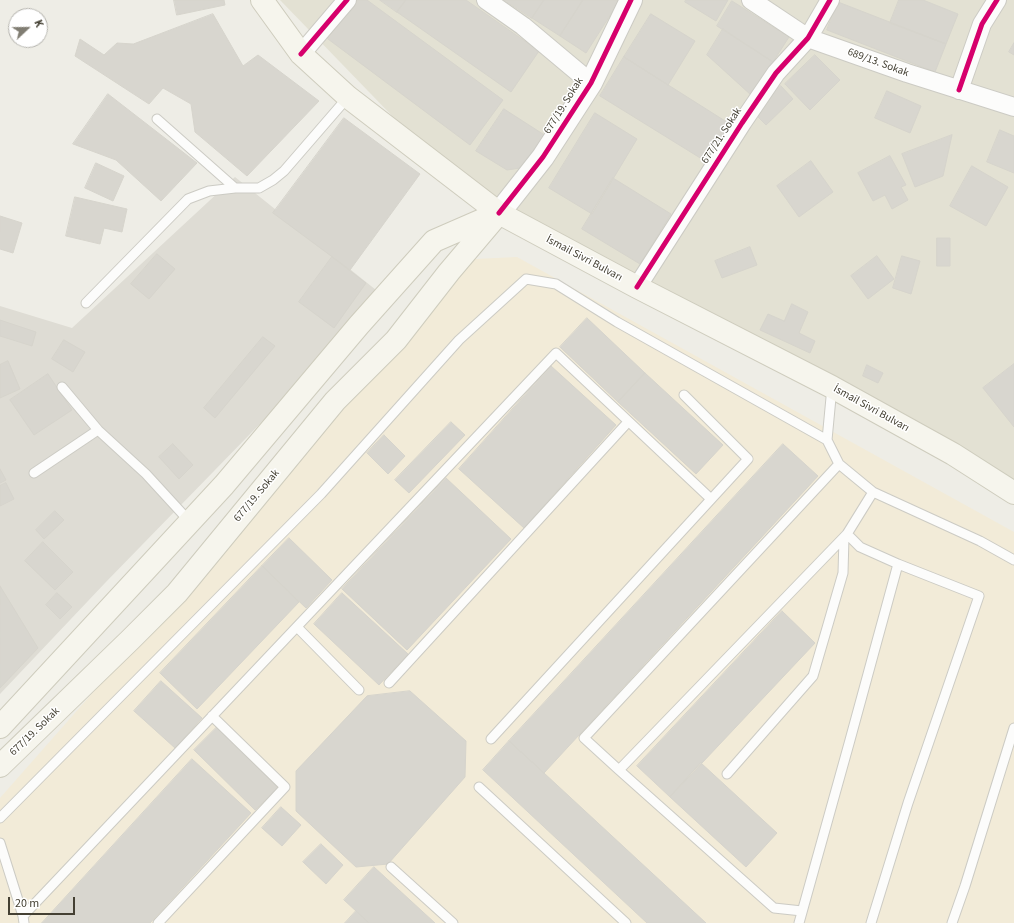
<!DOCTYPE html>
<html>
<head>
<meta charset="utf-8">
<style>
  body { margin:0 }
  #map { position:relative; width:1014px; height:923px; overflow:hidden; background:#eeede6; font-family:"Source Sans 3",sans-serif }
  canvas { display:block }
  .north { position:absolute; left:8px; top:8px; width:40px; height:40px; box-sizing:border-box; background:#fff; border:1px solid #b4b3ad; border-radius:50%; rotate:68deg; font-size:11px; font-weight:700; line-height:16px; text-align:center; color:#444033 }
  .north::after { content:''; display:block; margin:auto; width:14px; height:18px; background:#807d72; clip-path:polygon(50% 0,100% 100%,50% 72%,0 100%) }
  .scale { position:absolute; left:8px; top:897px; width:67px; height:18px; box-sizing:border-box; border:2px solid #444033; border-top:0; padding-left:5px; font-size:12px; line-height:14px; white-space:nowrap; color:#444033; -webkit-text-stroke:3px #fff; paint-order:stroke }
</style>
</head>
<body>
<div id="map">
<canvas width="1014" height="923"></canvas>
<div class="north">K</div>
<div class="scale">20 m</div>
</div>
<script>
const g = document.querySelector('canvas').getContext('2d');
g.lineJoin = 'round';
function paint(path, color) { g.fillStyle = color; g.fill(path, 'evenodd'); }
function trace(path, color, width, dash) { g.strokeStyle = color; g.lineWidth = width; g.lineCap = dash ? 'butt' : 'round'; g.setLineDash(dash || []); g.stroke(path); }
function write(font, color, halo, rows, align = 'center') {
  g.font = font + ' "Source Sans 3",sans-serif'; g.lineWidth = 3; g.setLineDash([]); g.textBaseline = 'middle'; g.strokeStyle = halo; g.fillStyle = color; for (const [text, x, y, turn = 0] of rows) {
    g.save(); g.translate(x, y); g.rotate((+turn || 0) * Math.PI / 180); g.textAlign = isNaN(turn) ? turn : align; if (halo) g.strokeText(text, 0, 0); g.fillText(text, 0, 0); g.restore();
  }
}
const residential = new Path2D(`
  M 280,0 L 1014,0 L 1014,481 L 459,185 Z`);
const commercial = new Path2D(`
  M 517,257 L 1014,532 L 1014,923 L 0,923 L 0,798 L 475,259 Z`);
const industrial = new Path2D(`
  M 235,177 L 376,290 L 287,396 L 105,583 L 0,694 L 0,306 L 72,328 Z`);
const building = new Path2D(`
  M 174,0 L 224,0 L 225,5 L 177,15 Z
  M 356,0 L 367,0 L 503,100 L 470,145 L 328,39 Z
  M 380,0 L 406,0 L 397,12 Z
  M 406,0 L 466,0 L 539,51 L 511,92 L 397,12 Z
  M 504,0 L 544,0 L 532,18 Z
  M 544,0 L 583,0 L 560,36 L 532,18 Z
  M 583,0 L 620,0 L 586,53 L 560,36 Z
  M 686,0 L 728,0 L 716,21 L 685,2 Z
  M 899,0 L 923,0 L 958,14 L 946,44 L 890,23 Z
  M 732,1 L 789,37 L 773,62 L 717,26 Z
  M 838,2 L 946,44 L 935,72 L 827,30 Z
  M 213,14 L 243,66 L 258,55 L 319,101 L 247,176 L 195,132 L 191,104 L 163,88 L 149,104 L 75,56 L 80,39 L 104,55 L 117,43 L 133,44 Z
  M 651,14 L 695,41 L 668,85 L 624,57 Z
  M 723,29 L 773,62 L 751,95 L 707,55 Z
  M 1014,43 L 1014,55 L 1009,52 Z
  M 815,55 L 840,80 L 810,110 L 785,84 Z
  M 624,57 L 733,126 L 710,164 L 600,96 Z
  M 781,86 L 793,99 L 766,125 L 753,112 Z
  M 887,91 L 921,106 L 910,133 L 875,118 Z
  M 108,94 L 197,163 L 161,201 L 116,160 L 73,144 Z
  M 504,109 L 546,136 L 527,167 L 507,170 L 476,151 Z
  M 595,113 L 637,139 L 592,214 L 549,188 Z
  M 344,118 L 420,174 L 350,270 L 273,213 Z
  M 1000,130 L 1014,136 L 1014,173 L 987,162 Z
  M 952,135 L 943,176 L 915,187 L 902,154 Z
  M 890,156 L 906,185 L 901,187 L 908,200 L 892,209 L 885,195 L 873,201 L 858,173 Z
  M 811,161 L 833,192 L 799,217 L 777,186 Z
  M 96,163 L 124,176 L 113,201 L 85,188 Z
  M 972,166 L 1008,187 L 986,226 L 950,206 Z
  M 613,178 L 671,214 L 640,264 L 582,229 Z
  M 75,197 L 127,209 L 122,232 L 104,228 L 100,244 L 66,236 Z
  M 0,216 L 22,223 L 13,253 L 0,249 Z
  M 937,238 L 950,238 L 950,266 L 937,266 Z
  M 750,247 L 757,265 L 722,278 L 715,261 Z
  M 157,254 L 175,269 L 149,299 L 131,284 Z
  M 877,256 L 894,279 L 868,299 L 851,276 Z
  M 902,256 L 920,261 L 911,294 L 893,288 Z
  M 332,257 L 366,283 L 334,328 L 299,302 Z
  M 792,304 L 808,312 L 799,333 L 815,341 L 810,353 L 760,330 L 768,314 L 784,321 Z
  M 587,318 L 645,373 L 618,402 L 560,347 Z
  M 0,320 L 36,332 L 32,346 L 0,336 Z
  M 263,337 L 275,346 L 215,418 L 204,408 Z
  M 64,340 L 85,352 L 73,372 L 52,359 Z
  M 8,361 L 20,389 L 0,398 L 0,365 Z
  M 1014,364 L 1014,427 L 983,388 Z
  M 867,365 L 883,373 L 878,383 L 863,376 Z
  M 551,366 L 616,425 L 524,528 L 459,469 Z
  M 645,373 L 723,445 L 696,474 L 618,402 Z
  M 48,374 L 72,410 L 34,435 L 10,400 Z
  M 451,422 L 465,435 L 409,493 L 395,480 Z
  M 384,435 L 405,456 L 388,474 L 367,453 Z
  M 173,444 L 193,465 L 179,479 L 159,457 Z
  M 783,444 L 818,476 L 544,773 L 509,741 Z
  M 0,469 L 6,480 L 0,483 Z
  M 446,478 L 511,539 L 407,650 L 342,589 Z
  M 6,483 L 14,499 L 0,506 L 0,486 Z
  M 55,511 L 64,520 L 44,539 L 36,530 Z
  M 289,538 L 332,580 L 306,608 L 262,566 Z
  M 43,542 L 73,572 L 55,590 L 25,561 Z
  M 262,566 L 299,602 L 197,709 L 160,673 Z
  M 0,586 L 38,648 L 0,688 Z
  M 57,593 L 72,607 L 60,619 L 46,605 Z
  M 342,593 L 408,654 L 379,685 L 314,624 Z
  M 782,611 L 815,643 L 670,797 L 637,766 Z
  M 161,681 L 202,718 L 175,748 L 134,711 Z
  M 410,691 L 466,741 L 465,777 L 388,864 L 356,867 L 296,811 L 296,771 L 367,696 Z
  M 217,727 L 278,788 L 255,810 L 194,750 Z
  M 509,741 L 544,773 L 706,923 L 647,923 L 483,770 Z
  M 192,759 L 251,813 L 150,923 L 42,923 Z
  M 701,763 L 777,833 L 746,867 L 670,797 Z
  M 281,807 L 301,825 L 282,846 L 262,828 Z
  M 321,844 L 343,865 L 326,884 L 303,862 Z
  M 374,867 L 435,923 L 369,923 L 344,900 Z
  M 356,911 L 369,923 L 345,923 Z`);
const service = new Path2D(`
  M 157,119 L 235,188
  M 86,303 L 188,199 L 209,191 L 235,188 L 259,188 L 273,180 L 284,171 L 348,97
  M 62,387 L 98,430
  M 832,387 L 827,440 L 839,464 L 873,492 L 980,541 L 1014,560
  M 34,473 L 98,430 L 146,474 L 190,522
  M 297,627 L 359,690
  M 389,683 L 628,422
  M 491,739 L 748,459 L 684,395
  M 619,770 L 584,738 L 839,464
  M 727,774 L 813,676 L 843,573 L 844,537
  M 479,787 L 626,923
  M 0,818 L 321,494 L 459,340 L 526,279 L 556,284 L 617,322 L 827,440
  M 0,843 L 23,916 L 24,923
  M 391,867 L 453,923
  M 802,911 L 774,908 L 619,770 L 847,534
  M 23,916 L 556,353 L 711,499
  M 158,923 L 285,787 L 212,716
  M 799,923 L 850,740 L 898,564 L 860,547 L 847,534 L 873,492
  M 871,923 L 908,803 L 979,596 L 898,564
  M 952,923 L 965,886 L 1014,728`);
const minor = new Path2D(`
  M 486,0 L 523,26 L 591,83
  M 751,0 L 808,38 L 907,73 L 1014,107
  M 301,54 L 347,0
  M 959,90 L 982,24 L 997,0
  M 637,287 L 742,123 L 776,73 L 808,38 L 830,0`);
const tertiary = new Path2D(`
  M 499,213 L 543,157 L 591,83 L 631,0`);
const secondary = new Path2D(`
  M 262,0 L 301,54 L 348,97 L 499,213 L 637,287 L 832,387 L 953,454 L 1014,493
  M 0,727 L 224,485 L 359,325 L 434,241 L 496,214
  M 0,766 L 130,640 L 177,593 L 335,401 L 396,340 L 449,272 L 499,213`);
const cycleway = new Path2D(`
  M 301,54 L 347,0
  M 959,90 L 982,24 L 997,0
  M 499,213 L 543,157 L 591,83 L 631,0
  M 637,287 L 742,123 L 776,73 L 808,38 L 830,0`);
const streetNames = [
  ["689/13. Sokak",878,63,20],
  ["677/19. Sokak",564,106,-58],
  ["677/21. Sokak",722,136,-57],
  ["İsmail Sivri Bulvarı",584,259,28],
  ["İsmail Sivri Bulvarı",871,409,29],
  ["677/19. Sokak",257,496,-50],
  ["677/19. Sokak",35,732,-44]
];
paint(residential, '#e3e1d3');
paint(commercial, '#f2ebd8');
paint(industrial, '#dedcd4');
paint(building, '#d8d6cf');
trace(building, '#d6d4cc', 1);
trace(service, '#cccbc4', 11);
trace(minor, '#cccbc4', 20);
trace(tertiary, '#cccbc4', 24);
trace(secondary, '#ceccbd', 24);
trace(service, '#fcfcfb', 9);
trace(minor, '#fcfcfb', 18);
trace(tertiary, '#fcfcfb', 22);
trace(secondary, '#f6f5ed', 22);
trace(cycleway, '#d6006c', 5);
write('11px', '#444033', '#fff', streetNames);
</script>
</body>
</html>
